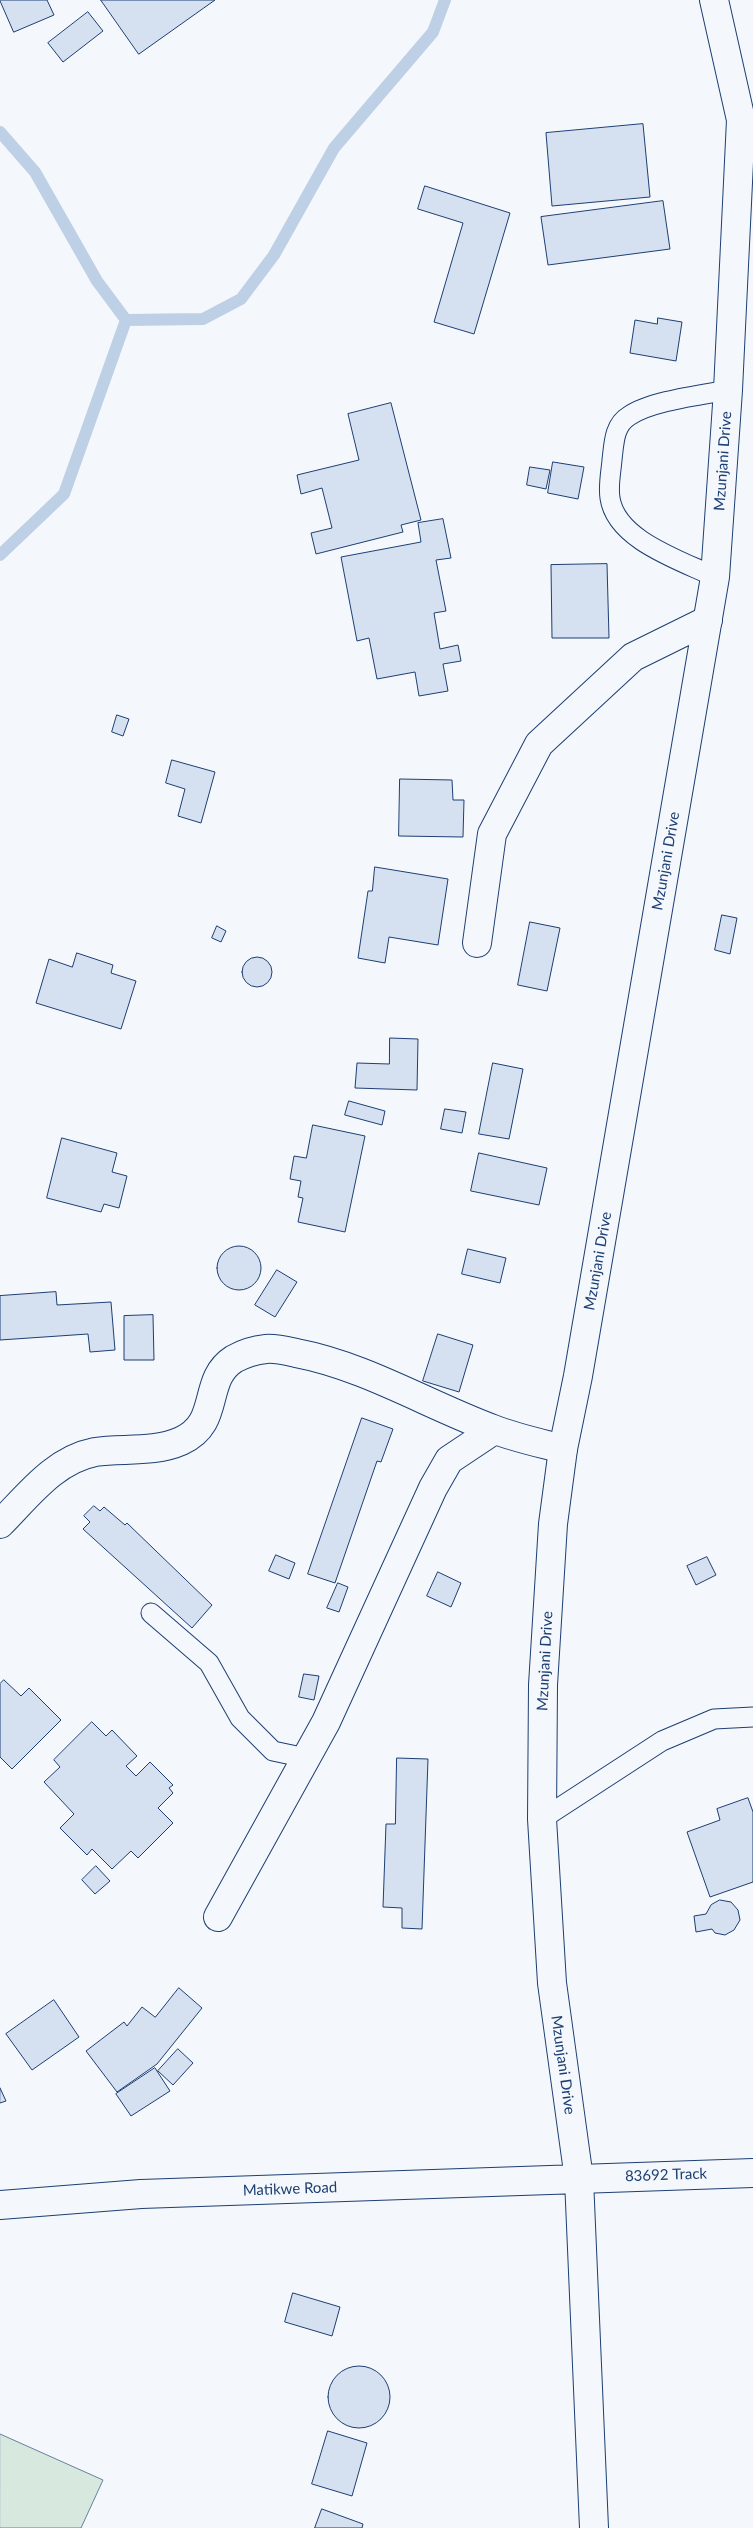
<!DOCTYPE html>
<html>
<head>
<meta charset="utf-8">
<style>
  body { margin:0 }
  canvas { display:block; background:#f4f7fb }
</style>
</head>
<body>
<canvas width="753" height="2528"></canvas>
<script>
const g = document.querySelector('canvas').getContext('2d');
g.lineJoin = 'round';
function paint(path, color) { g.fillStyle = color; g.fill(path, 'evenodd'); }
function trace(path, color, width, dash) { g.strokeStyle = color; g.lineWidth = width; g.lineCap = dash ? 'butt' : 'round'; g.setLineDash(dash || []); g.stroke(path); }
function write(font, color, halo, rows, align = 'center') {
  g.font = font + ' Lato,sans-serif'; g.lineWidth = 4; g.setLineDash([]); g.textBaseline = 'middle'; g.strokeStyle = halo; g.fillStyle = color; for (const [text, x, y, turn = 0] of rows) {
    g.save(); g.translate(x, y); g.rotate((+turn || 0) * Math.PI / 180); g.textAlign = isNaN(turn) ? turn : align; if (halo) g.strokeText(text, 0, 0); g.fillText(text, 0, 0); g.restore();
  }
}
const green = new Path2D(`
  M 0,2434 L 103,2480 L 81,2528 L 0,2528 Z`);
const stream = new Path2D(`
  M 0,132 L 35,172 L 97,281 L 126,320
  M 0,555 L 64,494 L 126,320 L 203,319 L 241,299 L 274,255 L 334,148 L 433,32 L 445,0`);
const building = new Path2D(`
  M 0,0 L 47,0 L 54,15 L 14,32 Z
  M 101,0 L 215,0 L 139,54 Z
  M 88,12 L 103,31 L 63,62 L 48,43 Z
  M 643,124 L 650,197 L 552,206 L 546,133 Z
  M 425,186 L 510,213 L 474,334 L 434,322 L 463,223 L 418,209 Z
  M 663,201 L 670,249 L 548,265 L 541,217 Z
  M 658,318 L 682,322 L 676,361 L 630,353 L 635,320 L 657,324 Z
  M 391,403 L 421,520 L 401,525 L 403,532 L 316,554 L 311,533 L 332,528 L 322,488 L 301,494 L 297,475 L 359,460 L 348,414 Z
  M 553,462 L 584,467 L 578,499 L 548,493 Z
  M 530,467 L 550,470 L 546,489 L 527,485 Z
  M 443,519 L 451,558 L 436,560 L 446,611 L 434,613 L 440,649 L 458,645 L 461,661 L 443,664 L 448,691 L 419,696 L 415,672 L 377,679 L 369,638 L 357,641 L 341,557 L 421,542 L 418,523 Z
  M 607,564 L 609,638 L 552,638 L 551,565 Z
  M 117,715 L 129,719 L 123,736 L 112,732 Z
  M 172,760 L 215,772 L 201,823 L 178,816 L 185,789 L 166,783 Z
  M 400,779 L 452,780 L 453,800 L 464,800 L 463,837 L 399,836 Z
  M 375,867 L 448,879 L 438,945 L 389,937 L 385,963 L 358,958 L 368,891 L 372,891 Z
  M 722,915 L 737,918 L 730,954 L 715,950 Z
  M 530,922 L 560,928 L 547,991 L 518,985 Z
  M 217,926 L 226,931 L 221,942 L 212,938 Z
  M 77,953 L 113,965 L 111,973 L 136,981 L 121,1029 L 36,1003 L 49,959 L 72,967 Z
  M242 972a15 15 0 1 1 30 0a15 15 0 1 1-30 0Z
  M 390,1038 L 418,1039 L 417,1090 L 355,1088 L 357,1063 L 389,1064 Z
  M 493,1063 L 523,1069 L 509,1139 L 479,1134 Z
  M 349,1101 L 385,1111 L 382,1125 L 345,1115 Z
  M 445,1109 L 466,1112 L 462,1133 L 441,1129 Z
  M 313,1125 L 365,1136 L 345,1232 L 298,1222 L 303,1198 L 298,1197 L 301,1181 L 290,1179 L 294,1156 L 306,1158 Z
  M 62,1138 L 117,1153 L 112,1172 L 127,1176 L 119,1208 L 104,1204 L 101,1212 L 47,1198 Z
  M 479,1153 L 547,1168 L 539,1205 L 471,1191 Z
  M217 1268a22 22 0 1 1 44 0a22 22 0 1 1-44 0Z
  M 468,1249 L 506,1258 L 500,1283 L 462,1274 Z
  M 277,1270 L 297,1282 L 275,1317 L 255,1305 Z
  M 56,1292 L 57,1305 L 111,1302 L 115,1350 L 90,1352 L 88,1334 L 0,1340 L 0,1296 Z
  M 153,1315 L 154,1360 L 124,1360 L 124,1316 Z
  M 438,1334 L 473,1345 L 459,1392 L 423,1381 Z
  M 362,1418 L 393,1429 L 381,1462 L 377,1461 L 335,1583 L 308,1574 Z
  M 94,1506 L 100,1511 L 104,1507 L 125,1525 L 127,1523 L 212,1605 L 192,1628 L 83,1529 L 90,1522 L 84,1516 Z
  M 276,1555 L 295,1563 L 289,1579 L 269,1571 Z
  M 707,1557 L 716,1575 L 696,1585 L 687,1566 Z
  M 438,1572 L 461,1583 L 451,1607 L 427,1596 Z
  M 338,1583 L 348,1587 L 339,1612 L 327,1608 Z
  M 304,1674 L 319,1676 L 314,1700 L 299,1697 Z
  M 4,1680 L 21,1696 L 29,1688 L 61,1720 L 12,1769 L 0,1757 L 0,1684 Z
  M 92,1722 L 106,1736 L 112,1730 L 137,1756 L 126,1766 L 136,1776 L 150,1762 L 173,1785 L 169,1788 L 173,1793 L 158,1808 L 173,1823 L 138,1858 L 131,1851 L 112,1869 L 92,1849 L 87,1855 L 60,1828 L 74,1814 L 44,1782 L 60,1767 L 54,1760 Z
  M 397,1758 L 428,1759 L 422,1929 L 402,1928 L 402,1908 L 383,1907 L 386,1824 L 395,1824 Z
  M 748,1798 L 753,1812 L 753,1882 L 710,1897 L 687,1832 L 720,1820 L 717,1809 Z
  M 96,1866 L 110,1881 L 95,1894 L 82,1880 Z
  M 720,1900 L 731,1902 L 738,1910 L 740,1920 L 734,1930 L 725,1935 L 715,1933 L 712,1929 L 696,1932 L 694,1916 L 706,1914 L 711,1905 Z
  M 179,1988 L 202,2008 L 157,2064 L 117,2092 L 86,2051 L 124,2022 L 127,2026 L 142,2007 L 155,2017 Z
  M 54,2000 L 79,2037 L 32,2070 L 6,2034 Z
  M 178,2049 L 193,2063 L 173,2085 L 158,2071 Z
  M 155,2068 L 170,2091 L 131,2116 L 116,2094 Z
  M 0,2088 L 6,2101 L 0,2103 Z
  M 293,2293 L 340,2307 L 332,2336 L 285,2322 Z
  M328 2397a31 31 0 1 1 62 0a31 31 0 1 1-62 0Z
  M 328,2431 L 367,2443 L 352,2496 L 312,2484 Z
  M 322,2509 L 363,2524 L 362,2528 L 315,2528 Z`);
const lane = new Path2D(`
  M 715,577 C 680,560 616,540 610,498 C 608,486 611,472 612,460 C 614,443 614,425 629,416 C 650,401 701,395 728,390
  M 151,1613 L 209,1663 L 240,1718 L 273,1751 L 306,1758
  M 542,1819 L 662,1741 L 714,1719 L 753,1717`);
const street = new Path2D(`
  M 477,943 L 492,834 L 539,744 L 633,657 L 708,620
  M 0,1524 C 28,1496 54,1460 95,1452 C 123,1448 154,1453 181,1441 C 222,1423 201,1380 234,1359 C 243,1354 256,1350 266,1349 C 275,1348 287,1351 296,1353 C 365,1366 428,1405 493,1429 C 516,1438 540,1443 563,1449
  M 218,1917 L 326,1722 L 433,1488 L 449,1460 L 494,1430
  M 579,2179 L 753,2173`);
const secondary = new Path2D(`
  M 0,2205 L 141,2194 L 579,2179
  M 594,2528 L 579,2179 L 552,1983 L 542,1819 L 543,1685 L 553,1524 L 563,1449 L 578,1376 L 715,577 L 728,390 L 741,120 L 714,0`);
const streetNames = [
  ["Mzunjani Drive",723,461,-86],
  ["Mzunjani Drive",666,861,-80],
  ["Mzunjani Drive",598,1261,-80],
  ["Mzunjani Drive",545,1661,-87],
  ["Mzunjani Drive",563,2065,82],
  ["83692 Track",666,2175,-2],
  ["Matikwe Road",290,2189,-2]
];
paint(green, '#d7e8df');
trace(green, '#687fa3', 1);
trace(stream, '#bed0e5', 12);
paint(building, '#d5e0f0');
trace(building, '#1d3f73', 1);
trace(lane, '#1d3f73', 21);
trace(street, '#1d3f73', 30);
trace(secondary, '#1d3f73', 30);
trace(lane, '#f4f7fb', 19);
trace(street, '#f4f7fb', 28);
trace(secondary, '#f4f7fb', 28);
write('15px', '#1d3f73', '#f4f7fb', streetNames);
</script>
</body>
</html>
